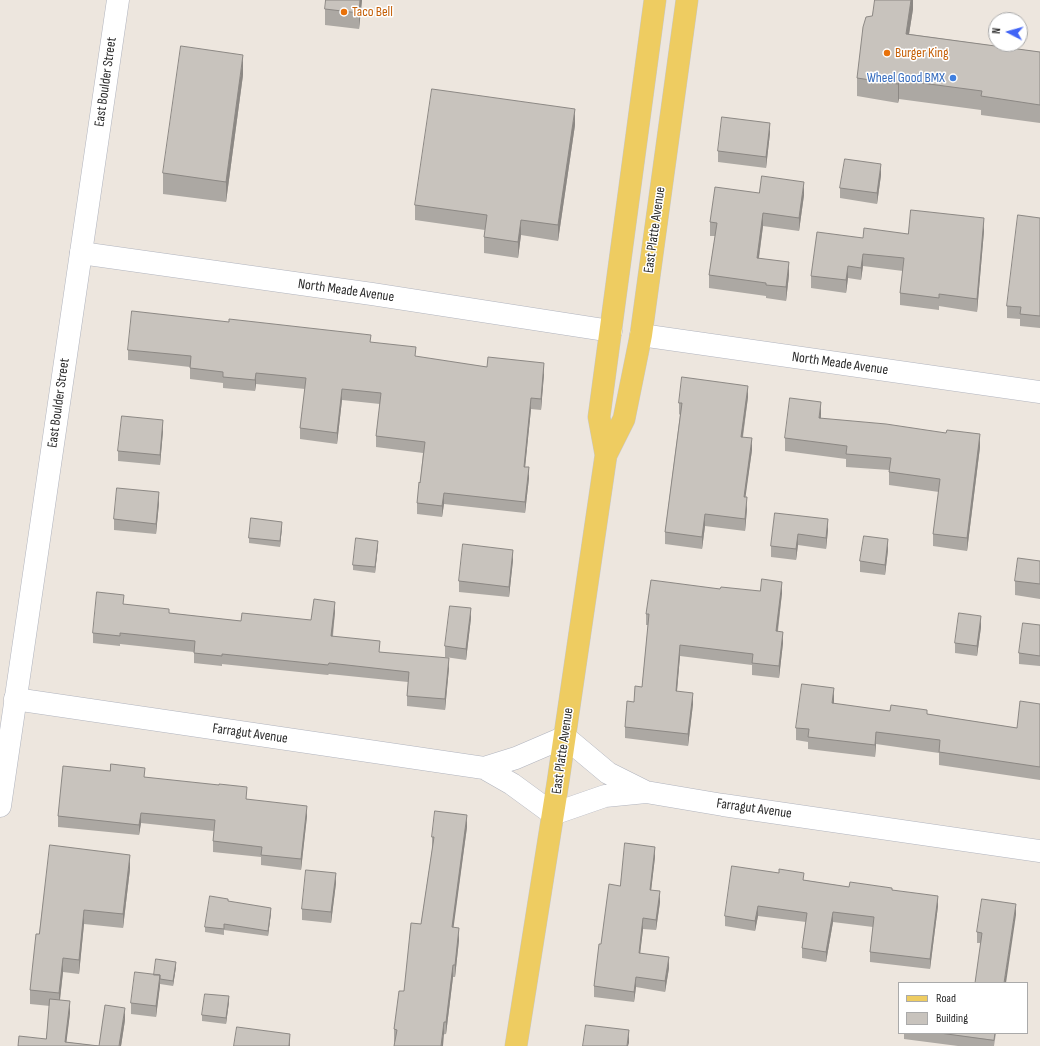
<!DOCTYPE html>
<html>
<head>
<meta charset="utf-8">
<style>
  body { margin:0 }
  #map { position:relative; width:1040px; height:1046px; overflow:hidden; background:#ede6de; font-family:"Sofia Sans Condensed",sans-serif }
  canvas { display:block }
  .legend { position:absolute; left:898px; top:982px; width:130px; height:52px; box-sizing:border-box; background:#fff; border:1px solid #aaa; margin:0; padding:5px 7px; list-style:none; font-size:12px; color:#2b2b2b }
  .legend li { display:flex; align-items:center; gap:8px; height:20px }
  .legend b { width:20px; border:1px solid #aaa }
  .north { position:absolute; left:988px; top:12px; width:40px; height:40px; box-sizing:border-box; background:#fff; border:1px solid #aaa; border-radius:50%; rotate:276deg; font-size:11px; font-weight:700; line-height:16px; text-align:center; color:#2b2b2b }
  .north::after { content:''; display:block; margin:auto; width:14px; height:18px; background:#4164f6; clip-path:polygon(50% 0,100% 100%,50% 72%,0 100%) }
</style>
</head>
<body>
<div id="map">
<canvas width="1040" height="1046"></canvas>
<ul class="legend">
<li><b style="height:5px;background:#eecc61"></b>Road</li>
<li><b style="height:11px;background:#c8c3bd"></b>Building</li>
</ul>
<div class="north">N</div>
</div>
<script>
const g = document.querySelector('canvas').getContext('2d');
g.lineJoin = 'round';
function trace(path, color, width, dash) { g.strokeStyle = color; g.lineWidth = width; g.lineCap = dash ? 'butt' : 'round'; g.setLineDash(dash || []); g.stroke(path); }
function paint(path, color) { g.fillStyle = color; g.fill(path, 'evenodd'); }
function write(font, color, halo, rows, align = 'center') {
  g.font = font + ' "Sofia Sans Condensed",sans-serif'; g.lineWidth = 3; g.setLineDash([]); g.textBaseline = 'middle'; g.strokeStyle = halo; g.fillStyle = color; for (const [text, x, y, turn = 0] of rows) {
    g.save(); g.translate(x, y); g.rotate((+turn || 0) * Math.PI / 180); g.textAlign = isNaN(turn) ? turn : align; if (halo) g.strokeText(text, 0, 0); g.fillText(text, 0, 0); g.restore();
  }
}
const street = new Path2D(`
  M 81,253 L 372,294 L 611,331
  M 641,335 L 1040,392
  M 15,699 L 484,768 L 512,784 L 553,814 L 605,796 L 646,792 L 723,805 L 1040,851
  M 484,768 L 516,758 L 565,737 L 608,773 L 646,792`);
const secondary = new Path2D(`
  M 0,806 L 118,0`);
const primary = new Path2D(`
  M 606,455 L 599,417 L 655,0
  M 516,1046 L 558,782 L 606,455 L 624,419 L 641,335 L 687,0`);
const wall = new Path2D(`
  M 362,0 L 359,29 L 325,25 L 325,9 Z
  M 913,0 L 913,9 L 909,34 L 1040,52 L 1040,123 L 981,115 L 981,110 L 899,99 L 898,103 L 857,96 L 857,78 L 872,16 Z
  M 243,75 L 226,202 L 163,194 L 163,173 Z
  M 575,125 L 558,241 L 521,235 L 518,258 L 484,253 L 484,237 L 485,230 L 415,220 L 415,205 Z
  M 770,133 L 766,168 L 718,162 L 718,151 Z
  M 881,175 L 877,204 L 840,198 L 840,188 Z
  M 759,193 L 804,195 L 799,231 L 763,226 L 759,258 L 789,275 L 786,301 L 766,298 L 766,296 L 709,288 L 709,275 L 715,236 L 710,236 L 710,222 Z
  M 1040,218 L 1040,328 L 1020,326 L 1020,319 L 1007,318 L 1007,306 Z
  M 984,231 L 977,312 L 939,306 L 939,310 L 900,305 L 900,293 L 903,271 L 863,266 L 861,280 L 848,278 L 846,293 L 811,288 L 811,276 L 863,238 L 908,234 Z
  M 371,342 L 416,357 L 487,367 L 544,374 L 541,410 L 531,409 L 525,467 L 529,478 L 525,513 L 444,504 L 442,517 L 417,514 L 417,503 L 420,483 L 423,453 L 376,447 L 376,436 L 380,404 L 342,400 L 337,444 L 300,439 L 300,428 L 305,389 L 256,384 L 255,391 L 223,388 L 223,383 L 190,379 L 190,367 L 128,360 L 128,350 Z
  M 748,397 L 743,437 L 752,450 L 745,497 L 747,509 L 745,531 L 705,526 L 702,549 L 665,544 L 665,532 L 680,415 L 679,414 L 679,403 Z
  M 821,415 L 821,419 L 980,447 L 967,551 L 933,546 L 933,534 L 939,492 L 889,485 L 889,470 L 846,467 L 846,459 L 785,451 L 785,438 Z
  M 163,431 L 160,465 L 118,461 L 118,451 Z
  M 159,503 L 156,534 L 114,530 L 114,519 Z
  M 775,513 L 828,530 L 826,549 L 798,545 L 796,560 L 771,557 L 771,546 Z
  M 282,527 L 280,547 L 249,543 L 249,538 Z
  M 378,546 L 375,573 L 353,570 L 353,565 Z
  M 888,550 L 885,575 L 860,572 L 860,561 Z
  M 513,560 L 509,597 L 459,592 L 459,581 Z
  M 1040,561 L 1040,599 L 1015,595 L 1015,581 Z
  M 760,591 L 782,593 L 778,631 L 783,643 L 779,678 L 752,675 L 752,665 L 680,656 L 677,691 L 693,704 L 688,746 L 625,738 L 625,727 L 634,702 L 642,687 L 648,625 L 646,625 L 646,614 Z
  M 124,604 L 169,613 L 241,621 L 311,620 L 335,612 L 333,636 L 380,652 L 449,668 L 445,710 L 407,706 L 407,696 L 408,682 L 329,674 L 328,675 L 222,664 L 222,666 L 194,663 L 194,652 L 120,644 L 120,646 L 93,643 L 93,633 Z
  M 471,618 L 466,660 L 445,657 L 445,646 Z
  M 1040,625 L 1040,666 L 1019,664 L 1019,653 Z
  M 981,627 L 977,656 L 955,653 L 955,643 Z
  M 834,701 L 834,704 L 890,711 L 927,714 L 1017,728 L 1040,704 L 1040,780 L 939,765 L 939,753 L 876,744 L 875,757 L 808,749 L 808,742 L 796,740 L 796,728 Z
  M 145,777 L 247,799 L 307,816 L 301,870 L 261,865 L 261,857 L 213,852 L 213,841 L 214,831 L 141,823 L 139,835 L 58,827 L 58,816 Z
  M 467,827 L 453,927 L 459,940 L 455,977 L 453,977 L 446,1034 L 394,1042 L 394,1029 L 421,924 L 432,850 L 432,837 Z
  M 655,857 L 651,890 L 660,902 L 656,930 L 643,929 L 640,953 L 669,968 L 665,992 L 636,987 L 634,1002 L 594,997 L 594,986 L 601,944 L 620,886 Z
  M 130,869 L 123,928 L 84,924 L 79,974 L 63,972 L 60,1000 L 70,1013 L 66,1042 L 99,1046 L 125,1020 L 121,1046 L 18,1046 L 46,1039 L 50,1006 L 30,1004 L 30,990 L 39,934 Z
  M 804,880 L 849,887 L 892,890 L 938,906 L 930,969 L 870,962 L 870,952 L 873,927 L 833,922 L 826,962 L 802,958 L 802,948 L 806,922 L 758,916 L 755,931 L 725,926 L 725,916 Z
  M 336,883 L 331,923 L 302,920 L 302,909 Z
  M 228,902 L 271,913 L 268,936 L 224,930 L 224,935 L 205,932 L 205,927 Z
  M 1016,915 L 980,943 L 977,943 L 977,932 Z
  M 176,967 L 173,986 L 160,984 L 156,1017 L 131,1014 L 131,1003 L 154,975 Z
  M 229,1002 L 226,1024 L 202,1021 L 202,1015 Z
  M 904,1033 L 996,1033 L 994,1046 L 958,1046 L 904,1039 Z`);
const shadedWall = new Path2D(`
  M 360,0 L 362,0 L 359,29 L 359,13 Z
  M 911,0 L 913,0 L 913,9 L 906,53 L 906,34 Z
  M 243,55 L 243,75 L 226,202 L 226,182 Z
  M 899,80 L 899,99 L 898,103 L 898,84 Z
  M 575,109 L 575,125 L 558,241 L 558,225 Z
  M 770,123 L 770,133 L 766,168 L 766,157 Z
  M 881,164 L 881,175 L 877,204 L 877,193 Z
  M 804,182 L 804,195 L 799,231 L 799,218 Z
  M 763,213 L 763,226 L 757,271 L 757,258 Z
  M 984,218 L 984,231 L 977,312 L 977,299 Z
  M 521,220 L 521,235 L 518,258 L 518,242 Z
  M 863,254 L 863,266 L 861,280 L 861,268 Z
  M 789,262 L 789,275 L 786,301 L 786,287 Z
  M 848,266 L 848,278 L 846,293 L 846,280 Z
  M 544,363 L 544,374 L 541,410 L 541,399 Z
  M 256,373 L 256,384 L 255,391 L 255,380 Z
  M 748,386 L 748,397 L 741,448 L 741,437 Z
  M 342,389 L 342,400 L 337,444 L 337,433 Z
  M 531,398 L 531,409 L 524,478 L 524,467 Z
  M 821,402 L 821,415 L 819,431 L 819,418 Z
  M 163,420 L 163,431 L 160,465 L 160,455 Z
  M 980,434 L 980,447 L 967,551 L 967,538 Z
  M 752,438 L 752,450 L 744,508 L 744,497 Z
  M 529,467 L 529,478 L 525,513 L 525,502 Z
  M 159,492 L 159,503 L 156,534 L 156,524 Z
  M 444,493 L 444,504 L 442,517 L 442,506 Z
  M 747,497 L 747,509 L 745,531 L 745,519 Z
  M 705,514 L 705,526 L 702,549 L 702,537 Z
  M 828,519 L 828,530 L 826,549 L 826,538 Z
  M 282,522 L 282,527 L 280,547 L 280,541 Z
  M 798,534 L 798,545 L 796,560 L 796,549 Z
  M 888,539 L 888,550 L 885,575 L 885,565 Z
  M 378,541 L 378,546 L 375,573 L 375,567 Z
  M 513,550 L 513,560 L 509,597 L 509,587 Z
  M 782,582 L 782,593 L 776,643 L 776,631 Z
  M 335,602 L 335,612 L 331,647 L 331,636 Z
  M 471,608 L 471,618 L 466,660 L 466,649 Z
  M 981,616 L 981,627 L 977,656 L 977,646 Z
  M 783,632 L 783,643 L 779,678 L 779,666 Z
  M 680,645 L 680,656 L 676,702 L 676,691 Z
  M 449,658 L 449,668 L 445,710 L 445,699 Z
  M 834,688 L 834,701 L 832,716 L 832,703 Z
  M 693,693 L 693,704 L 688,746 L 688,734 Z
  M 876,732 L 876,744 L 875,757 L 875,745 Z
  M 307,806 L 307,816 L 301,870 L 301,859 Z
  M 141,813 L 141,823 L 139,835 L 139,825 Z
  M 467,815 L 467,827 L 452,939 L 452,927 Z
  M 655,847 L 655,857 L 650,900 L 650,890 Z
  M 130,855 L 130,869 L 123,928 L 123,914 Z
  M 336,873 L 336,883 L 331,923 L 331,912 Z
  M 660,891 L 660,902 L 656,930 L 656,920 Z
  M 938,896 L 938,906 L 930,969 L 930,959 Z
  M 1016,904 L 1016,915 L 1006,983 L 1004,983 Z
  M 758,906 L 758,916 L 755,931 L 755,921 Z
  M 271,908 L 271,913 L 268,936 L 268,931 Z
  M 84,910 L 84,924 L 79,974 L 79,960 Z
  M 833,912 L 833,922 L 826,962 L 826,952 Z
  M 643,918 L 643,929 L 639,963 L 639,953 Z
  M 459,928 L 459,940 L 455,977 L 455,965 Z
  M 669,957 L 669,968 L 665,992 L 665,981 Z
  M 63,958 L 63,972 L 59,1007 L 59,993 Z
  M 176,962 L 176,967 L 173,986 L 173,981 Z
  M 453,965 L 453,977 L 446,1034 L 446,1022 Z
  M 160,975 L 160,986 L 156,1017 L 156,1006 Z
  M 636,977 L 636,987 L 634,1002 L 634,992 Z
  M 229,996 L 229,1002 L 226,1024 L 226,1018 Z
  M 70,1001 L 70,1013 L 66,1046 L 65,1042 Z
  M 125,1008 L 125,1020 L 121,1046 L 119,1046 Z
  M 444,1022 L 444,1034 L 443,1046 L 441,1046 Z
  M 629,1030 L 629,1043 L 628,1046 L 627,1046 Z
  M 290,1034 L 290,1046 L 289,1046 Z`);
const building = new Path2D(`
  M 326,0 L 360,0 L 359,13 L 325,9 Z
  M 875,0 L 911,0 L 906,34 L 1040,52 L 1040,105 L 981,96 L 982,91 L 899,80 L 898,84 L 857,78 L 863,27 L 866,17 L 872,16 Z
  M 181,46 L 243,55 L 226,182 L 163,173 Z
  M 432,89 L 575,109 L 558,225 L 521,220 L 518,242 L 484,237 L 487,215 L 415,205 Z
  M 722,117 L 770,123 L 766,157 L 718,151 Z
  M 845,159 L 881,164 L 877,193 L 840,188 Z
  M 762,176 L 804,182 L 799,218 L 763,213 L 757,258 L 789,262 L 786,287 L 766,285 L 766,283 L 709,275 L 717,223 L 710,222 L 715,187 L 759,193 Z
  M 911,210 L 984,218 L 977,299 L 939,294 L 939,298 L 900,293 L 904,258 L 863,254 L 861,268 L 848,266 L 846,280 L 811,276 L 817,232 L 863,238 L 864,228 L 908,234 Z
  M 1018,215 L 1040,218 L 1040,316 L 1020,314 L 1021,307 L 1007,306 Z
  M 132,311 L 229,322 L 229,319 L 371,335 L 370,342 L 416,347 L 415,356 L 487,367 L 488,357 L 544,363 L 541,399 L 531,398 L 524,467 L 529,467 L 525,502 L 444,493 L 442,506 L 417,503 L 419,482 L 420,483 L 425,442 L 376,436 L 381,393 L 342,389 L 337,433 L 300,428 L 306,378 L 256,373 L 255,380 L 223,377 L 223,372 L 190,368 L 191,356 L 128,350 Z
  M 682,377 L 748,386 L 741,437 L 752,438 L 744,497 L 747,497 L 745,519 L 705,514 L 702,537 L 665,532 L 682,403 L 679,403 Z
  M 790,398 L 821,402 L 819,418 L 886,424 L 946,433 L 947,430 L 980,434 L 967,538 L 933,534 L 940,479 L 889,472 L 891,458 L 846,454 L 847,446 L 785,438 Z
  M 122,416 L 163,420 L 160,455 L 118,451 Z
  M 117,488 L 159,492 L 156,524 L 114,519 Z
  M 775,513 L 828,519 L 826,538 L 798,534 L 796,549 L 771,546 Z
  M 251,518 L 282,522 L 280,541 L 249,538 Z
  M 864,536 L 888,539 L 885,565 L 860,561 Z
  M 356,538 L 378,541 L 375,567 L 353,565 Z
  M 463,544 L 513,550 L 509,587 L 459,581 Z
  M 1018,558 L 1040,561 L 1040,584 L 1015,581 Z
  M 762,579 L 782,582 L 776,631 L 783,632 L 779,666 L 752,663 L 753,654 L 680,645 L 676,691 L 693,693 L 688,734 L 625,727 L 627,701 L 634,702 L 635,686 L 642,687 L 649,614 L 646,614 L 651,580 L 720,589 L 721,587 L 760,591 Z
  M 97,592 L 124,595 L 123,604 L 169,609 L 169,613 L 241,621 L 242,613 L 311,620 L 314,599 L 335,602 L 331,636 L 380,641 L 379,652 L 449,658 L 445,699 L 407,696 L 409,672 L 329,663 L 328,665 L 222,654 L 222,656 L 194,653 L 195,641 L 120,633 L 120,636 L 93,633 Z
  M 450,606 L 471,608 L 466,649 L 445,646 Z
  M 959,613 L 981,616 L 977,646 L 955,643 Z
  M 1023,623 L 1040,625 L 1040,656 L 1019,653 Z
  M 802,684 L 834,688 L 832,703 L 890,711 L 891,705 L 927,710 L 927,714 L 1017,728 L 1020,701 L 1040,704 L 1040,767 L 939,752 L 940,740 L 876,732 L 875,745 L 808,737 L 809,729 L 796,728 Z
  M 111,764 L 145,768 L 144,777 L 219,785 L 219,784 L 247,787 L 246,799 L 307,806 L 301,859 L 261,855 L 262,847 L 213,841 L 215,820 L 141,813 L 139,825 L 58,816 L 63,766 L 110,771 Z
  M 435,811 L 467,815 L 452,927 L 459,928 L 455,965 L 453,965 L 446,1022 L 444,1022 L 441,1046 L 394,1046 L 397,1030 L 394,1029 L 399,991 L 404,991 L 411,923 L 421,924 L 434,837 L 432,837 Z
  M 625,843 L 655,847 L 650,890 L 660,891 L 656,920 L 643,918 L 639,953 L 669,957 L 665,981 L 636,977 L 634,992 L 594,986 L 599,944 L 601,944 L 609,884 L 620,886 Z
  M 50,845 L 130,855 L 123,914 L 84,910 L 79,960 L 63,958 L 59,993 L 30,990 L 36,934 L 39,934 Z
  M 732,866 L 779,873 L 779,869 L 804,873 L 803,880 L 849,887 L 850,882 L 892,888 L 892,890 L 938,896 L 930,959 L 870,952 L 874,917 L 833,912 L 826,952 L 802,948 L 807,913 L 758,906 L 755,921 L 725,916 Z
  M 306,870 L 336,873 L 331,912 L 302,909 Z
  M 210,896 L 228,899 L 228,901 L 271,908 L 268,931 L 224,924 L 224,929 L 205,927 Z
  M 982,899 L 1016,904 L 1004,983 L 975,983 L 982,933 L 977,932 Z
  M 156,959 L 176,962 L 173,981 L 160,979 L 160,975 L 154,975 Z
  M 135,972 L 160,975 L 156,1006 L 131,1003 Z
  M 205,994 L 229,996 L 226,1018 L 202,1015 Z
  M 50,999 L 70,1001 L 65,1042 L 99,1046 L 105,1005 L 125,1008 L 119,1046 L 18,1046 L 19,1036 L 46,1039 Z
  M 586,1025 L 629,1030 L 627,1046 L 583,1046 Z
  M 237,1027 L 290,1034 L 289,1046 L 234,1046 Z
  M 940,1033 L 995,1033 L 994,1040 Z`);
const markers = [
  [344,12,4,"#e8710a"],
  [887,53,4,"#e8710a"],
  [953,78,4,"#3f7fe0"]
];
const foodNames = [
  ["Taco Bell",352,12],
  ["Burger King",895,53]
];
const shopNames = [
  ["Wheel Good BMX",945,78]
];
const streetNames = [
  ["East Boulder Street",106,82,-82],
  ["East Platte Avenue",655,230,-82],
  ["North Meade Avenue",346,291,8],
  ["North Meade Avenue",840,364,8],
  ["East Boulder Street",59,403,-82],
  ["Farragut Avenue",250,734,8],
  ["East Platte Avenue",563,751,-82],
  ["Farragut Avenue",754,809,8]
];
trace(street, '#b1b4be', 23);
trace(secondary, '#b1b4be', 23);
trace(primary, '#c8c8c8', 23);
trace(street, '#fff', 22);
trace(secondary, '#fff', 22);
trace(primary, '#eecc61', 22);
paint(wall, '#aca8a3');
paint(shadedWall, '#8c8884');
paint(building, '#c8c3bd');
trace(building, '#8c8884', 1);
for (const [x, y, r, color] of markers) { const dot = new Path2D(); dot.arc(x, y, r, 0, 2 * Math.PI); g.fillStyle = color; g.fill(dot); trace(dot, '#fff', 1.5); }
write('14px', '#c56008', '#fff', foodNames, 'left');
write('14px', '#366cbe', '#fff', shopNames, 'right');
write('14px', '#2b2b2b', '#fff', streetNames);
</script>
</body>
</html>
